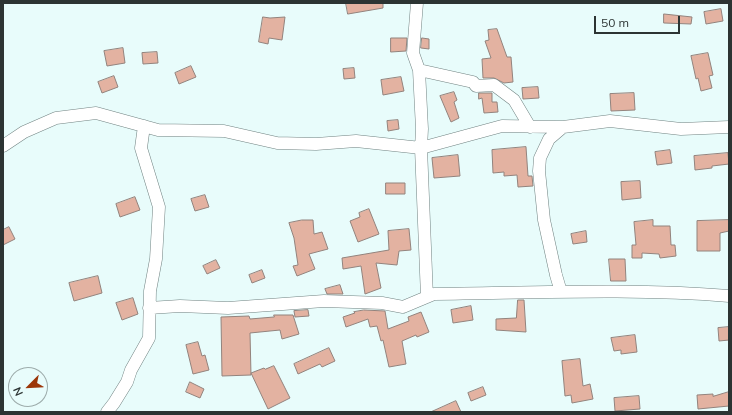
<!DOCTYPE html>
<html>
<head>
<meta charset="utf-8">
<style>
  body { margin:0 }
  #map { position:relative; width:732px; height:415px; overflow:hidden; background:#e8fcfb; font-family:Mulish,sans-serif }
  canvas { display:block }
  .frame { position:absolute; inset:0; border:4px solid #2c3433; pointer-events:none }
  .north { position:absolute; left:8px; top:367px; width:40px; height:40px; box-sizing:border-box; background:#e8fcfb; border:1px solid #9dacab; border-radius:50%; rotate:246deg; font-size:11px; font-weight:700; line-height:16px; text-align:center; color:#2c3433 }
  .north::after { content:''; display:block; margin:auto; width:14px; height:18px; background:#9c3709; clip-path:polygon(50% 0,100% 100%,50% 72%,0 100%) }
  .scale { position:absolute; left:594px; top:16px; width:86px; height:18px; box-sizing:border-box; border:2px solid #2c3433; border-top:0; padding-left:5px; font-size:12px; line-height:14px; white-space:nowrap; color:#2c3433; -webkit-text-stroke:3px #e8fcfb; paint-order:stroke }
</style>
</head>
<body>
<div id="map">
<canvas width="732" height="415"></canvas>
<div class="frame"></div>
<div class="north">N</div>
<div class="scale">50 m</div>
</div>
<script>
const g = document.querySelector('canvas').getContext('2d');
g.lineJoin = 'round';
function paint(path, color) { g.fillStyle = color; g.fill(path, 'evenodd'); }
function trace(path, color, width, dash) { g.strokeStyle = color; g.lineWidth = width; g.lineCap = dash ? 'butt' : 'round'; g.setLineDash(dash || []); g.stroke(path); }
const building = new Path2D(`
  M 346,3 L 383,3 L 383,8 L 348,14 Z
  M 721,9 L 723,21 L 706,24 L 704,12 Z
  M 664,14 L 692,17 L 691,24 L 664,23 Z
  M 263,17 L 270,18 L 285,17 L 282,40 L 269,38 L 268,44 L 259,42 Z
  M 497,29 L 507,57 L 511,57 L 513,82 L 504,83 L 494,78 L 483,78 L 482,59 L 491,58 L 485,41 L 489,40 L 488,30 Z
  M 391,38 L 407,38 L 406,51 L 391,52 Z
  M 422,38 L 429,39 L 429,49 L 421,48 Z
  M 123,48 L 125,63 L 107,66 L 104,51 Z
  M 157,52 L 158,63 L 143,64 L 142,53 Z
  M 708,53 L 713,75 L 709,76 L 712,88 L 701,91 L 698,78 L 696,79 L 691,56 Z
  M 191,66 L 196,77 L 179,84 L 175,73 Z
  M 354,68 L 355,78 L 344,79 L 343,69 Z
  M 114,76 L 118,87 L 102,93 L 98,82 Z
  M 401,77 L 404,91 L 383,95 L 381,80 Z
  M 538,87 L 539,98 L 523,99 L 522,88 Z
  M 454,92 L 457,100 L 454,102 L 459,118 L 451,122 L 440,96 Z
  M 479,93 L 492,93 L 492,102 L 497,102 L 498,112 L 484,113 L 482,98 L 479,99 Z
  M 634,93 L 635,110 L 611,111 L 610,94 Z
  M 398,120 L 399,129 L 388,131 L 387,121 Z
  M 526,147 L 528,176 L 532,176 L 533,186 L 518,187 L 517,175 L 504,176 L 504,172 L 493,173 L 492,150 Z
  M 670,150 L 672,163 L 657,165 L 655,152 Z
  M 728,153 L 729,164 L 712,166 L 712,168 L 695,170 L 694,156 Z
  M 458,155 L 460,176 L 434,178 L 432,158 Z
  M 640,181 L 641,198 L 622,200 L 621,182 Z
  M 386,183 L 405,183 L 405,194 L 386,194 Z
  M 205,195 L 209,207 L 195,211 L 191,199 Z
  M 135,197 L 140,210 L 120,217 L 116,204 Z
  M 369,209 L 379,234 L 358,242 L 350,221 L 360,217 L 359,213 Z
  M 302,220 L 313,220 L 314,234 L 322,232 L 328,249 L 309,254 L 315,269 L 297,276 L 293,266 L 298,265 L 294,238 L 289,223 Z
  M 653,220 L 653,226 L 670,226 L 671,245 L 675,245 L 676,256 L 660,258 L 659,254 L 642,253 L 642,258 L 632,258 L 632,245 L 636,245 L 634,222 Z
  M 729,220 L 729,231 L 720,233 L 720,251 L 697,251 L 697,221 Z
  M 9,227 L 15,239 L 3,245 L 3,230 Z
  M 409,229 L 411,250 L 399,251 L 397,265 L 376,263 L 381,288 L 365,294 L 361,266 L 343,269 L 342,258 L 389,250 L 388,231 Z
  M 586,231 L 587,242 L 573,244 L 571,234 Z
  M 609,259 L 625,259 L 626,281 L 611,281 Z
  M 216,260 L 220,268 L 207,274 L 203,266 Z
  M 262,270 L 265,278 L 252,283 L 249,275 Z
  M 98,276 L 102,293 L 74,301 L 69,283 Z
  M 340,285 L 343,294 L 327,294 L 325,289 Z
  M 133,298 L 138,314 L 122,320 L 116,303 Z
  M 518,300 L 524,300 L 526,332 L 496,330 L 496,319 L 516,318 Z
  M 471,306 L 473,320 L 453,323 L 451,310 Z
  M 308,310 L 309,316 L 295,317 L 294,311 Z
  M 364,310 L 385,311 L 388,329 L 409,321 L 408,317 L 421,312 L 429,332 L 417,337 L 416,335 L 402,341 L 406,364 L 389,367 L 383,340 L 381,341 L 377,326 L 370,327 L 368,319 L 346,327 L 343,317 L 355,313 L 354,312 Z
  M 274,315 L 293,315 L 299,334 L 282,339 L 280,330 L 250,333 L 251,375 L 222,376 L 221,317 L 249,316 L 250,319 L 274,317 Z
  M 729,327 L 729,340 L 719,341 L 718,328 Z
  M 635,335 L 637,352 L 621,354 L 621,350 L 614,351 L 611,338 Z
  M 198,342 L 202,356 L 205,355 L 209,370 L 193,374 L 186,345 Z
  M 329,348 L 335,361 L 322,367 L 320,364 L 298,374 L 294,364 Z
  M 580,359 L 583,386 L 590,384 L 593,399 L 572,403 L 571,395 L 565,396 L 562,361 Z
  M 274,366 L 290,398 L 268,409 L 251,373 L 264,368 L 265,369 Z
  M 190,382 L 204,389 L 200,398 L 186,392 Z
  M 483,387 L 486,395 L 471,401 L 468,393 Z
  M 729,392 L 729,406 L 698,409 L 697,395 L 713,394 L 713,396 Z
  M 639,396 L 640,409 L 615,411 L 614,398 Z
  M 456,401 L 461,412 L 431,412 Z`);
const street = new Path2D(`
  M 417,3 L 413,53 L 419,70 L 422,129 L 421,148 L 427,297
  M 419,70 L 473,82 L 476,86 L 494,85 L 514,100 L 530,127
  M 3,146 L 24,132 L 56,118 L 96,113 L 158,130 L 224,131 L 277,143 L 316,144 L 356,141 L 421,148 L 502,126 L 563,127
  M 561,292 L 556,275 L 544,220 L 539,171 L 540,158 L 549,139 L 563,127 L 610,121 L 681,129 L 729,127
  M 149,308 L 180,306 L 228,308 L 324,301 L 382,303 L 403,307 L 434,294 C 533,293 631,288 729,296
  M 107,412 L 114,403 L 127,382 L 131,370 L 149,338 L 150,291 L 156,259 L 159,207 L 141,148 L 144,126`);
paint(building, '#e3b2a1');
trace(building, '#92837d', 1);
trace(street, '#718382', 13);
trace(street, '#fff', 12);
</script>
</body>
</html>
